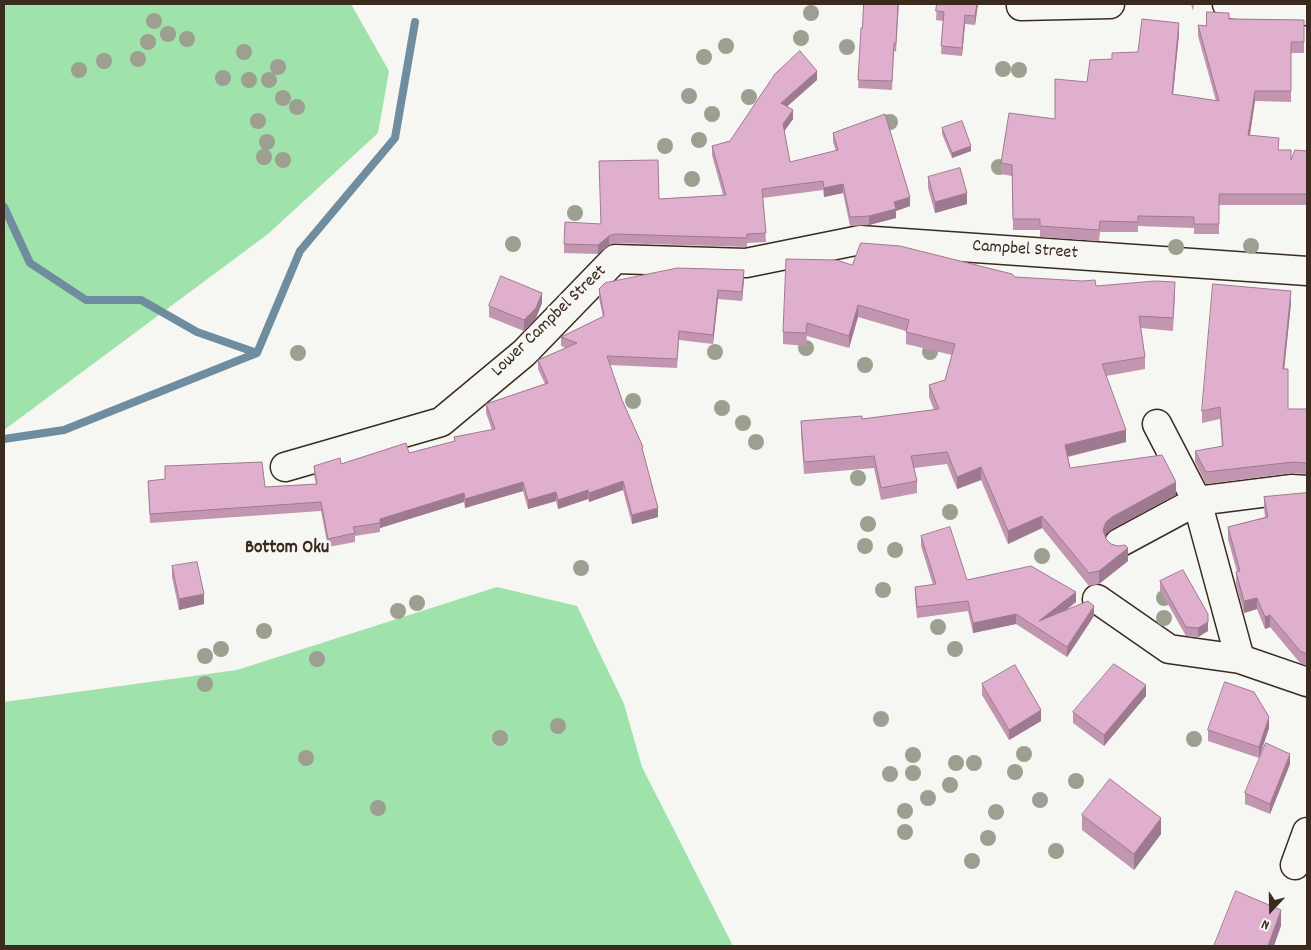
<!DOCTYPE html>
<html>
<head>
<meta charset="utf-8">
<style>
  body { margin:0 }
  #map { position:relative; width:1311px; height:950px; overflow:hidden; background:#f6f6f2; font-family:Dekko,sans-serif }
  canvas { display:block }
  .frame { position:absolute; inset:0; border:5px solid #3b2a1e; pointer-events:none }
  .north { position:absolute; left:1246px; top:885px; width:50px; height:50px; -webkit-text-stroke:4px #f6f6f2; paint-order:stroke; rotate:201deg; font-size:14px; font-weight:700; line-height:20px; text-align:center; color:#3b2a1e }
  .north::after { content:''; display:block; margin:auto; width:18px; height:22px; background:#3b2a1e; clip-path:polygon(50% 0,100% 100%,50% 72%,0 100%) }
</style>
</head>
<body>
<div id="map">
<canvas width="1311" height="950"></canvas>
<div class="frame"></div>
<div class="north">N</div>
</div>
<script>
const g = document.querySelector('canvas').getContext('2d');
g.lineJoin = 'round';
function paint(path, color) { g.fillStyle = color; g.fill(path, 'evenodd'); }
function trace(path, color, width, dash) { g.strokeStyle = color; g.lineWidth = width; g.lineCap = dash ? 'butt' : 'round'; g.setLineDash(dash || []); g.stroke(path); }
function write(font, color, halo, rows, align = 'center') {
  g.font = font + ' Dekko,sans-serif'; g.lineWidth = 5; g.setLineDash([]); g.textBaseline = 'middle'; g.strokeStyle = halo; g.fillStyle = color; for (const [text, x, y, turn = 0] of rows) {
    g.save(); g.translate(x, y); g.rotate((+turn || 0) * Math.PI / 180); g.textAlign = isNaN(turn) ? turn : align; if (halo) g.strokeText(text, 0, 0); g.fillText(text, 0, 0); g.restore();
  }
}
const green = new Path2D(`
  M 4,4 L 351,4 L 389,71 L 378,133 L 268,234 L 4,430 Z
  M 497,587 L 577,606 L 624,704 L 642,767 L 733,946 L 4,946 L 4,702 L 237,670 Z`);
const stream = new Path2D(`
  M 4,207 L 30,263 L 86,300 L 141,300 L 197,332 L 257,353
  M 4,439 L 64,430 L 257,353 L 300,251 L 395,138 L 415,22`);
const street = new Path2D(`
  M 1227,4 L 1307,11
  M 1021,6 L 1110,4
  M 1157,424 L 1197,501 L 1240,659 L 1307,682
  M 285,467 L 441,422 L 524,353 L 615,259 L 746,263 L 860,240 L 1307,271
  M 1119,543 L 1197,501 L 1292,489 L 1307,490
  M 1097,599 L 1169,649 L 1240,659
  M 1295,865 L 1307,832`);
const trees = [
  [811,13],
  [154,21],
  [168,34],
  [801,38],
  [187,39],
  [148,42],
  [726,46],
  [847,47],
  [244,52],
  [704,57],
  [138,59],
  [104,61],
  [278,67],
  [1003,69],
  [79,70],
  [1019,70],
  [223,78],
  [249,80],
  [269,80],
  [689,96],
  [749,97],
  [283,98],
  [297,107],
  [712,114],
  [258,121],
  [890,122],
  [699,140],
  [267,142],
  [665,146],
  [264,157],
  [283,160],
  [999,167],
  [692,179],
  [575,213],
  [513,244],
  [1251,246],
  [1176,247],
  [806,348],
  [715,352],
  [930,352],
  [298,353],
  [865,365],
  [633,401],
  [722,408],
  [743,423],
  [756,442],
  [858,478],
  [950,512],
  [868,524],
  [865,546],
  [895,550],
  [1042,556],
  [581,568],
  [883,590],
  [1164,598],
  [417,603],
  [398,611],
  [1164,618],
  [938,627],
  [264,631],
  [221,649],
  [955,649],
  [205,656],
  [317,659],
  [205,684],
  [881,719],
  [558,726],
  [500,738],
  [1194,739],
  [1024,754],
  [913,755],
  [306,758],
  [956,763],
  [974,763],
  [1015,772],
  [913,773],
  [890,774],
  [1076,781],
  [950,785],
  [928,798],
  [1040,800],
  [378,808],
  [905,811],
  [996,812],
  [905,832],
  [988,838],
  [1056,851],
  [972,861]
];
const wall = new Path2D(`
  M 899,4 L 896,52 L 894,51 L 892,90 L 858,88 L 862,28 Z
  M 937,4 L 978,4 L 975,25 L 965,24 L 962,56 L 941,54 L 943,21 L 936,20 Z
  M 1191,4 L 1194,4 L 1193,11 Z
  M 1229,19 L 1304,20 L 1304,53 L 1291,53 L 1291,102 L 1255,101 L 1250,135 L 1279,150 L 1291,160 L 1307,151 L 1307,205 L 1219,205 L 1219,234 L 1194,234 L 1194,228 L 1138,226 L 1138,232 L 1100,232 L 1099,241 L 1040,237 L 1040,230 L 1013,230 L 1012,176 L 1001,174 L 1001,163 L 1055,119 L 1087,82 L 1112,59 L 1138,52 L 1179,34 L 1173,94 L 1216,101 L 1198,36 L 1198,25 L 1206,26 Z
  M 817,80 L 787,106 L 793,119 L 784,131 L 790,162 L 836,151 L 833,142 L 833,133 L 910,206 L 896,211 L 896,218 L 869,225 L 850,226 L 843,193 L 824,197 L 823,190 L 763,198 L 766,242 L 747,243 L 747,247 L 615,243 L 609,245 L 598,254 L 564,253 L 564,244 L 601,224 L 659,199 L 723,195 L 712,155 L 712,146 L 730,141 Z
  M 942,128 L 971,151 L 952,158 L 942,134 Z
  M 928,177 L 967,204 L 935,213 L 928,188 Z
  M 852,265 L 1015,277 L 1175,295 L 1173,331 L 1141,328 L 1145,357 L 1145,369 L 1106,376 L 1126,442 L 1068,457 L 1070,468 L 1176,495 L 1112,529 L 1106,534 L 1106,539 L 1128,561 L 1099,584 L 1089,586 L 1042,528 L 1008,544 L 981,480 L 957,489 L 947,464 L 914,468 L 917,481 L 917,493 L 881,500 L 874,468 L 804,474 L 801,433 L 801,421 L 862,419 L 934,410 L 929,397 L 929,385 L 945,380 L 952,355 L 906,344 L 906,331 L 858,317 L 849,348 L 807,336 L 806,346 L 783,344 L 783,332 Z
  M 744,279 L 742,301 L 718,299 L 713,344 L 679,340 L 677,368 L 610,365 L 622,400 L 643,452 L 658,517 L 632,524 L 623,490 L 589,502 L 588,499 L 558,509 L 556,501 L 528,509 L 523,491 L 465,508 L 464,502 L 380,528 L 380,532 L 355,536 L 355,542 L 328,547 L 321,511 L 150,523 L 148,481 L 265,487 L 316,484 L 314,475 L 314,466 L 341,464 L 409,453 L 454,442 L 454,437 L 492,430 L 486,413 L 486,404 L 545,384 L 538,369 L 538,360 L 566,348 L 561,346 L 561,337 L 603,317 L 599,298 L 599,289 Z
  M 542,303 L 536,318 L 524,331 L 489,317 L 489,306 Z
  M 1291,303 L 1284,369 L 1288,409 L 1307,409 L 1307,474 L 1293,473 L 1206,484 L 1195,462 L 1195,451 L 1222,447 L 1220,419 L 1202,423 L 1202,411 Z
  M 1307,493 L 1307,666 L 1300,663 L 1270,627 L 1265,629 L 1257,609 L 1244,613 L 1236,584 L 1236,572 L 1237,572 L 1228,539 L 1228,527 L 1265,517 L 1264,508 L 1264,497 Z
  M 921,536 L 967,580 L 1076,602 L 1066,610 L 1094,616 L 1067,657 L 1016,624 L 973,633 L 968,611 L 917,618 L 915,597 L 915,587 L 933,585 L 921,546 Z
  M 172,566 L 204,604 L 179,610 L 172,577 Z
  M 1160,581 L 1208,631 L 1198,637 L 1186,636 L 1160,590 Z
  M 982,684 L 1041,721 L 1009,740 L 982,695 Z
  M 1146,696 L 1104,746 L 1073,723 L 1073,712 Z
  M 1269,728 L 1259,758 L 1208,741 L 1208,730 Z
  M 1290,764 L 1270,814 L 1245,804 L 1245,793 Z
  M 1082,815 L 1161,834 L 1134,870 L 1082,830 Z`);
const shadedWall = new Path2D(`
  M 977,4 L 978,4 L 975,25 L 975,16 Z
  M 965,15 L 965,24 L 962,56 L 962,48 Z
  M 1179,23 L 1179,34 L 1172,104 L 1172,94 Z
  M 817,71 L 817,80 L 781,112 L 781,103 Z
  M 1255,91 L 1255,101 L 1248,146 L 1248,135 Z
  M 793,110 L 793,119 L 783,133 L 783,124 Z
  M 971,146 L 971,151 L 952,158 L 952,153 Z
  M 843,184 L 843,193 L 824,197 L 824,188 Z
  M 967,193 L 967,204 L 935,213 L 935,202 Z
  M 910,197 L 910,206 L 896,211 L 896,218 L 869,225 L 869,216 L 894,202 Z
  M 609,236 L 609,245 L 598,254 L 598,245 Z
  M 744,270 L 744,279 L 742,301 L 742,292 Z
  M 718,290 L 718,299 L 713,344 L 713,335 Z
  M 1291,291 L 1291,303 L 1283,381 L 1283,369 Z
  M 542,293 L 542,303 L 536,318 L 524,331 L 524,320 Z
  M 858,305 L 858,317 L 849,348 L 849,336 Z
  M 1126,430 L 1126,442 L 1065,457 L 1065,445 Z
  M 981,467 L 981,480 L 957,489 L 957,477 Z
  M 623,481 L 623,490 L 589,502 L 589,493 Z
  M 523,482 L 523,491 L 465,508 L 465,499 Z
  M 1176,482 L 1176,495 L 1112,529 L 1106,534 L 1103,542 L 1103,530 L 1106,522 L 1112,517 Z
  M 588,490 L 588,499 L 558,509 L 558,500 Z
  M 556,492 L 556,501 L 528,509 L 528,500 Z
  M 464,493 L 464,502 L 380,528 L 380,519 Z
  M 658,508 L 658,517 L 632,524 L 632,515 Z
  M 1042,516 L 1042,528 L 1008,544 L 1008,531 Z
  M 1128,548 L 1128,561 L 1099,584 L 1099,571 Z
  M 1076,592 L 1076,602 L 1041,630 L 1039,621 Z
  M 204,594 L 204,604 L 179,610 L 179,599 Z
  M 1257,598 L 1257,609 L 1244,613 L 1244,601 Z
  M 1094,606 L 1094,616 L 1067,657 L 1067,647 Z
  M 1016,614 L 1016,624 L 973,633 L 973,623 Z
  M 1270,615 L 1270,627 L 1265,629 L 1265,617 Z
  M 1208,622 L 1208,631 L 1198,637 L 1198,628 Z
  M 1146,685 L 1146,696 L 1104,746 L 1104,735 Z
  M 1041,710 L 1041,721 L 1009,740 L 1009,730 Z
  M 1269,717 L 1269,728 L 1259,758 L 1259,747 Z
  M 1290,754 L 1290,764 L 1270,814 L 1270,804 Z
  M 1161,818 L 1161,834 L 1134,870 L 1134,854 Z
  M 1281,910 L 1281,926 L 1274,946 L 1268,946 Z`);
const building = new Path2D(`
  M 864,4 L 898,4 L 896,43 L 894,43 L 892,81 L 858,80 L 861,28 L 862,28 Z
  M 937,4 L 977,4 L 975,16 L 965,15 L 962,48 L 941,46 L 944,12 L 936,11 Z
  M 1207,12 L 1229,13 L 1229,19 L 1304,20 L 1304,42 L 1291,42 L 1291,91 L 1255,91 L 1248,135 L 1279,138 L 1278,150 L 1291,150 L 1291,160 L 1295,150 L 1307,151 L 1307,194 L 1219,194 L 1219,224 L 1194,224 L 1194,217 L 1138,216 L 1138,222 L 1100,221 L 1099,230 L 1040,226 L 1040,219 L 1013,219 L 1012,165 L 1001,163 L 1009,113 L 1055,119 L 1055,79 L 1087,82 L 1090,60 L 1112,59 L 1112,53 L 1138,52 L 1142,19 L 1179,23 L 1172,94 L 1219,101 L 1198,25 L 1206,26 Z
  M 800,51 L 817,71 L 781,103 L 793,110 L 783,124 L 790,162 L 838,150 L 833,133 L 885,114 L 910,197 L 894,202 L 896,209 L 869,216 L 850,217 L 843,184 L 824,188 L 823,181 L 762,189 L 766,233 L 747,234 L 747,238 L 615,234 L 609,236 L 598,245 L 564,244 L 565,222 L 601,224 L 599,161 L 658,160 L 659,199 L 726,195 L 712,146 L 730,141 L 775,74 Z
  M 962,121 L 971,146 L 952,153 L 942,128 Z
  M 960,168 L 967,193 L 935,202 L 928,177 Z
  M 861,243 L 900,246 L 1012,274 L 1015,277 L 1083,281 L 1095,280 L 1096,286 L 1155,281 L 1175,282 L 1173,318 L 1139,316 L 1145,357 L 1102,364 L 1126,430 L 1065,445 L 1070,468 L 1162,455 L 1176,482 L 1112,517 L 1106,522 L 1103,530 L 1106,539 L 1111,544 L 1118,546 L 1125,545 L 1128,548 L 1099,571 L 1089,573 L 1042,516 L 1008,531 L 981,467 L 957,477 L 947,452 L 911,456 L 917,481 L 881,488 L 874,456 L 804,462 L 801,421 L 862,416 L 862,419 L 939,409 L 929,385 L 945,380 L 955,344 L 906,332 L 909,320 L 858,305 L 849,336 L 807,323 L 806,333 L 783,332 L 786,259 L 836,260 L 852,265 Z
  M 678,268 L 744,270 L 742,292 L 718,290 L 713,335 L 679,331 L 677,359 L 607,356 L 622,400 L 643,447 L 642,448 L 658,508 L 632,515 L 623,481 L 589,493 L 588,490 L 558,500 L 556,492 L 528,500 L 523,482 L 465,499 L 464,493 L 380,519 L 380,523 L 353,527 L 355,533 L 328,539 L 321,502 L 150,514 L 148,481 L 165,479 L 165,466 L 262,462 L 265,487 L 317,484 L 314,466 L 340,458 L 341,464 L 406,443 L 409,453 L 455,441 L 454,437 L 495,429 L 486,404 L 548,383 L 538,360 L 577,343 L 561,337 L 604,316 L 599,289 L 605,283 Z
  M 501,276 L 542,293 L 536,308 L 524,320 L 489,306 Z
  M 1213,284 L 1291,291 L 1283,369 L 1288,369 L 1288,409 L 1307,409 L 1307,463 L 1293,462 L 1206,472 L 1195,451 L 1223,446 L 1220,407 L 1202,411 Z
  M 1307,493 L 1307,654 L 1300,651 L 1270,615 L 1265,617 L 1257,598 L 1244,601 L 1236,572 L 1240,571 L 1228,527 L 1268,517 L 1264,497 Z
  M 950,527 L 967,580 L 1031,566 L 1076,592 L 1039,621 L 1088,601 L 1094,606 L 1067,647 L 1016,614 L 973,623 L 968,601 L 917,607 L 915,587 L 936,584 L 921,536 Z
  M 197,562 L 204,594 L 179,599 L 172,566 Z
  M 1183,570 L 1208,614 L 1208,622 L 1198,628 L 1186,627 L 1160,581 Z
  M 1114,664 L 1146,685 L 1104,735 L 1073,712 Z
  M 1015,665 L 1041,710 L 1009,730 L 982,684 Z
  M 1225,682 L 1254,692 L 1269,717 L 1259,747 L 1208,730 Z
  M 1266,743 L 1290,754 L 1270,804 L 1245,793 Z
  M 1110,779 L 1161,818 L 1134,854 L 1082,815 Z
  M 1236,891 L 1281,910 L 1268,946 L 1214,946 Z`);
const streetNames = [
  ["Campbel Street",1025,251,4],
  ["Lower Campbel Street",550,322,-44]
];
const neighbourhoodNames = [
  ["Bottom Oku",287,549]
];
paint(green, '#9fe2ac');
trace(stream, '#6f8d9e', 8);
trace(street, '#3b2a1e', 31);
trace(street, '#f6f6f2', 28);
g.fillStyle = '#9d9f91';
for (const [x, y] of trees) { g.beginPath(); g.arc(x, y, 8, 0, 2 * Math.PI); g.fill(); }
paint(wall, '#c296b1');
paint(shadedWall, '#9e7a90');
paint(building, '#e1afce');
trace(building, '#9e7a90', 1);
write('18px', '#3b2a1e', '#f6f6f2', streetNames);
write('bold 19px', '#3b2a1e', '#f6f6f2', neighbourhoodNames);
</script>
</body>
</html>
